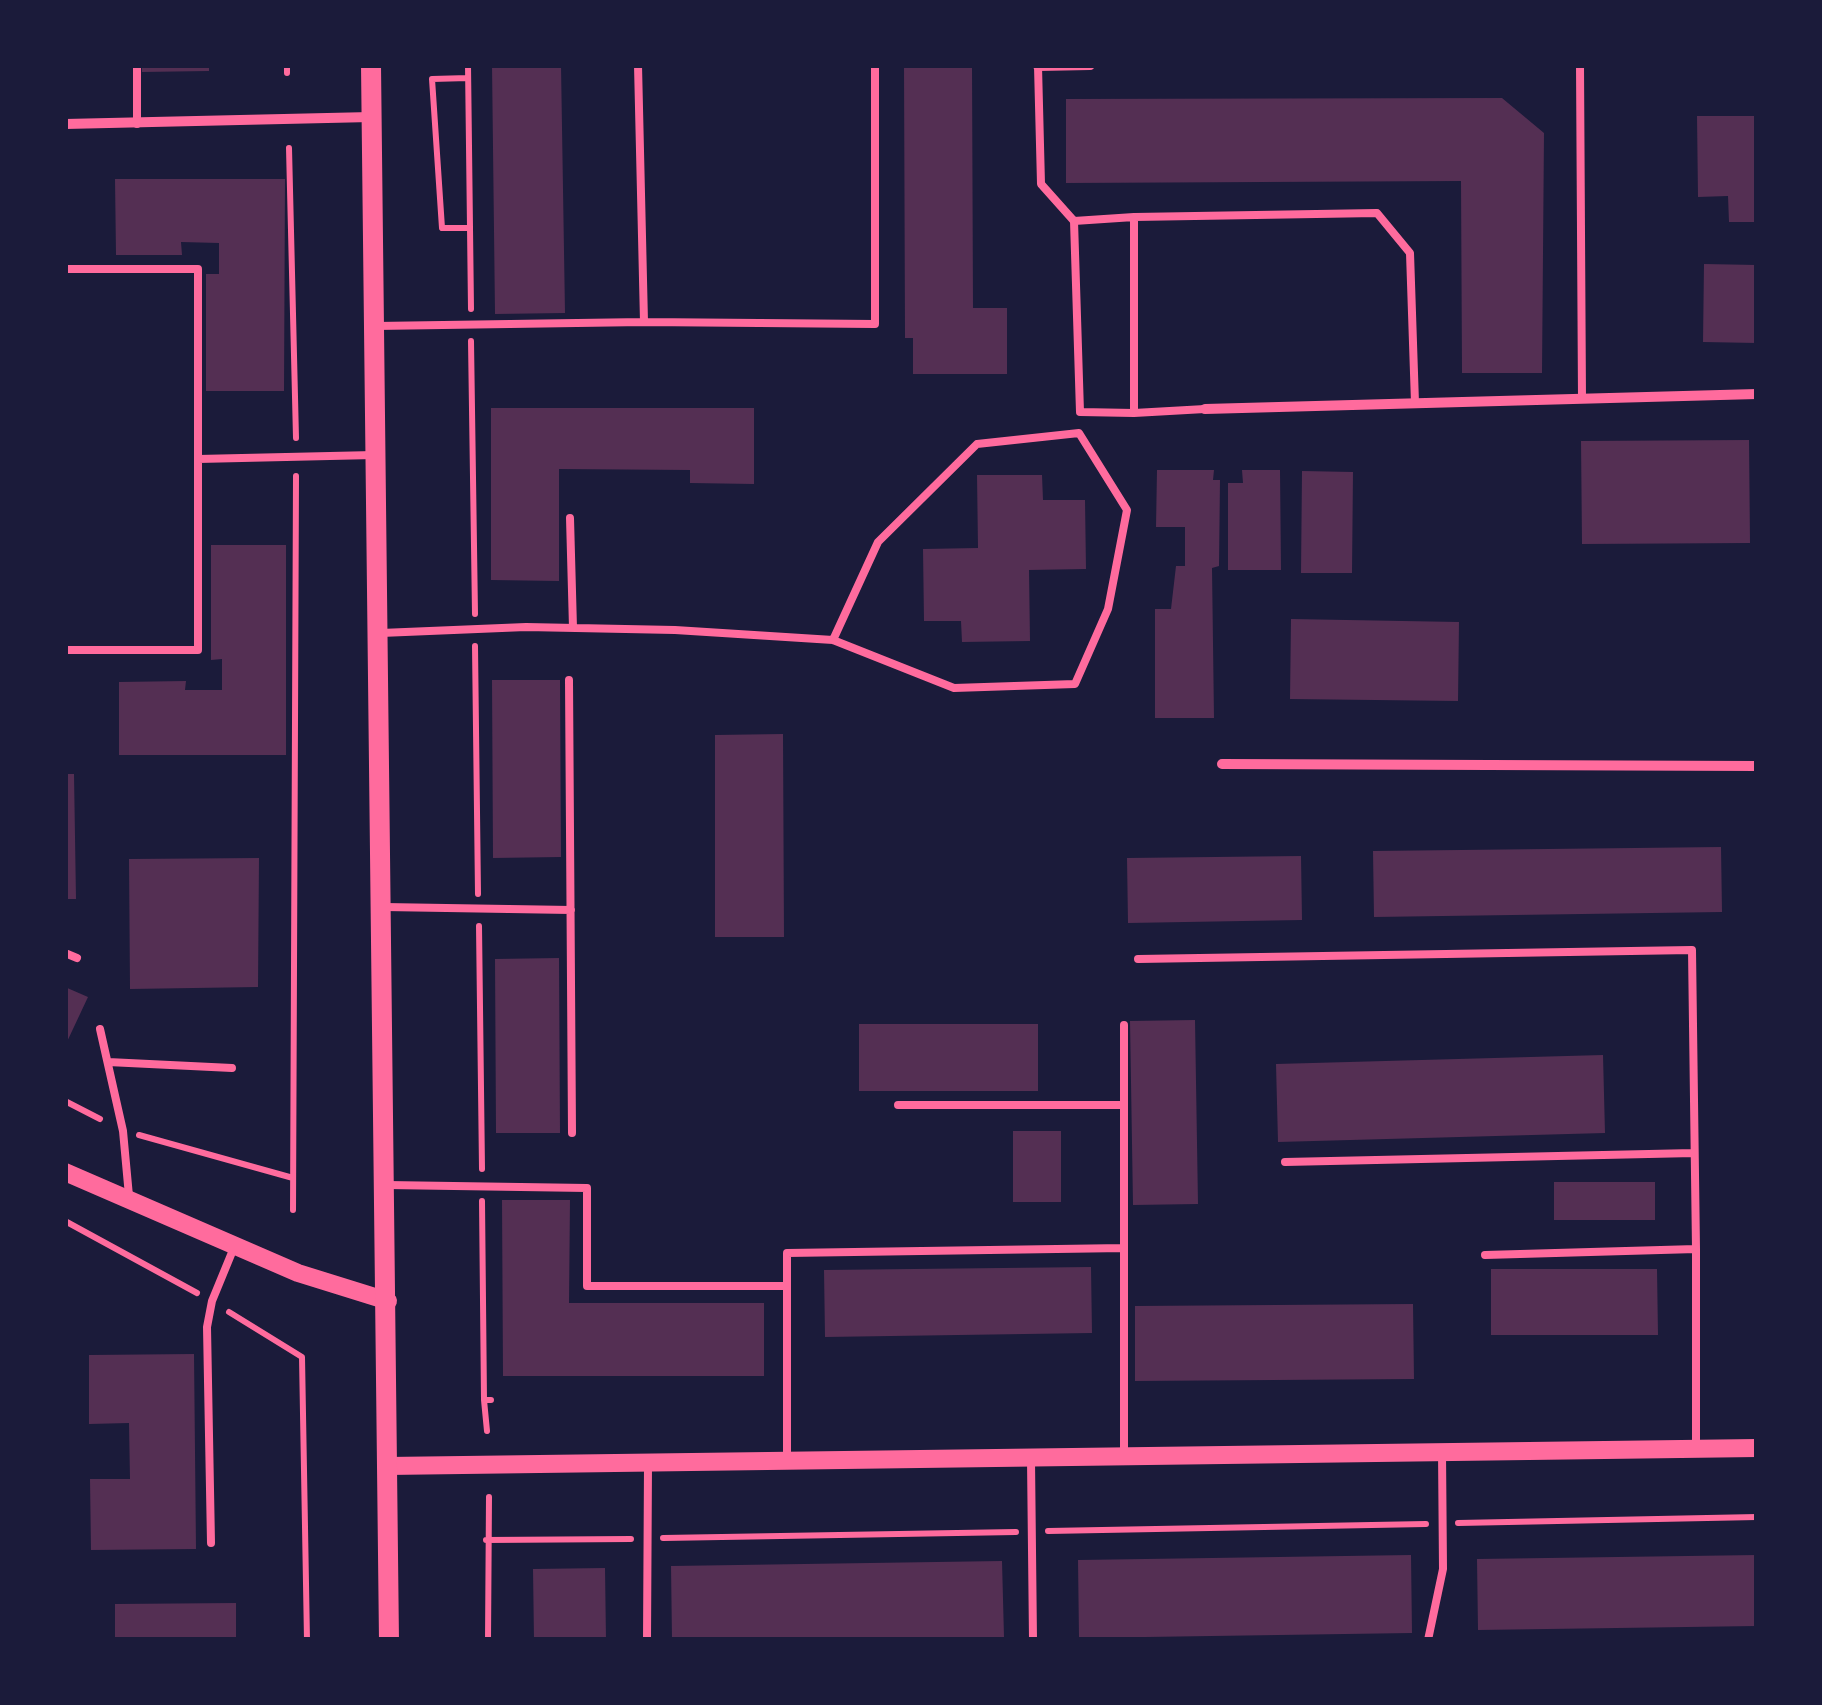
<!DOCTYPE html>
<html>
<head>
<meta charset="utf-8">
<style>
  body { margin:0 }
  #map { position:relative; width:1822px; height:1705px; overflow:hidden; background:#1b1b3a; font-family:"Nunito Sans",sans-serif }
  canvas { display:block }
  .frame { position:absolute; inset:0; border:68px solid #1b1b3a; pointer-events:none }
</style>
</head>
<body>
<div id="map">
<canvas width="1822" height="1705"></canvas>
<div class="frame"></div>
</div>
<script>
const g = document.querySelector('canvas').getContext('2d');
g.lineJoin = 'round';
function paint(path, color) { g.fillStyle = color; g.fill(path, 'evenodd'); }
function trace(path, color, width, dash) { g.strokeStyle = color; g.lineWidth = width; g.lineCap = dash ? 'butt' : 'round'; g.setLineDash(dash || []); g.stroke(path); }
const building = new Path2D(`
  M 142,65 L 209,65 L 209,71 L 142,72 Z
  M 492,65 L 561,65 L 565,313 L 495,314 Z
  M 904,65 L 972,65 L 973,308 L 1007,308 L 1007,374 L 913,374 L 913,338 L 905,338 Z
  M 1502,98 L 1544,133 L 1542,373 L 1462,373 L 1461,181 L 1066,183 L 1066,99 Z
  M 1697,116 L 1757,116 L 1757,222 L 1729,222 L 1728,196 L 1698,197 Z
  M 115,179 L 285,179 L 284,391 L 206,391 L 206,274 L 219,274 L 219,243 L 181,242 L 182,255 L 116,255 Z
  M 1704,264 L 1757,265 L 1757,343 L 1703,342 Z
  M 491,408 L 754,408 L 754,484 L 690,483 L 690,470 L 559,469 L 559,581 L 491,580 Z
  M 1749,440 L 1750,543 L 1582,544 L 1581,441 Z
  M 1157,470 L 1214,470 L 1213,480 L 1220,480 L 1219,566 L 1212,568 L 1214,718 L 1155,718 L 1155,609 L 1171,609 L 1176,566 L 1185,566 L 1185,527 L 1156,527 Z
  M 1242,470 L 1280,470 L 1281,570 L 1228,570 L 1228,483 L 1243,483 Z
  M 1302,471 L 1353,472 L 1352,573 L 1301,573 Z
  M 977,475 L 1042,475 L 1043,500 L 1085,500 L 1086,569 L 1029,570 L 1030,641 L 962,642 L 961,621 L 924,621 L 923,549 L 978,548 Z
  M 211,545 L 286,545 L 286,755 L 119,755 L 119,682 L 186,681 L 185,690 L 222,690 L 222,659 L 211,660 Z
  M 1291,619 L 1459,622 L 1458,701 L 1290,699 Z
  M 492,680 L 560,680 L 561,857 L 493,858 Z
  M 783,734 L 784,937 L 715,937 L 715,735 Z
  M 65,774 L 74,774 L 76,899 L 65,899 Z
  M 1721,847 L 1722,912 L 1374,917 L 1373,851 Z
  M 1301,856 L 1302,920 L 1128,923 L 1127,858 Z
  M 259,858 L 258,987 L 130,989 L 129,859 Z
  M 559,958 L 560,1133 L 496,1133 L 495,959 Z
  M 65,987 L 88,997 L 65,1046 Z
  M 1195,1020 L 1198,1204 L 1133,1205 L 1130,1021 Z
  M 859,1024 L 1038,1024 L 1038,1091 L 859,1091 Z
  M 1603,1055 L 1605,1133 L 1278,1142 L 1276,1064 Z
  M 1013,1131 L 1061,1131 L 1061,1202 L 1013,1202 Z
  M 1554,1182 L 1655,1182 L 1655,1220 L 1554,1220 Z
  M 502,1200 L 570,1200 L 569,1303 L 764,1303 L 764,1376 L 503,1376 Z
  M 1091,1267 L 1092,1333 L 825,1337 L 824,1270 Z
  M 1491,1269 L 1657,1269 L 1658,1335 L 1491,1335 Z
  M 1413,1304 L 1414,1379 L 1135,1381 L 1135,1306 Z
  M 194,1354 L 196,1549 L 91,1550 L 90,1479 L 130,1479 L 129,1423 L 89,1424 L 89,1355 Z
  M 1411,1555 L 1412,1633 L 1079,1638 L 1078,1560 Z
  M 1757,1555 L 1757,1626 L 1478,1630 L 1477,1559 Z
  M 1002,1561 L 1004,1637 L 672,1640 L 671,1566 Z
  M 605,1568 L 606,1640 L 534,1640 L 533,1569 Z
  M 236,1603 L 236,1640 L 115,1640 L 115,1604 Z`);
const path = new Path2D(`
  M 287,65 L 287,73
  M 468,65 L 471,309
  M 468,78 L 432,79 L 442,228 L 470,228
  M 289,148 L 296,438
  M 471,341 L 475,614
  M 475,646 L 478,894
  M 479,926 L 482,1169
  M 65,1101 L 100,1119
  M 139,1135 L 293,1178
  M 482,1201 L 484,1400
  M 293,1210 L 296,476
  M 65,1221 L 197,1293
  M 229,1312 L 302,1357 L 307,1640
  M 487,1431 L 484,1400 L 491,1400
  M 1458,1523 L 1757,1517
  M 1048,1531 L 1426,1524
  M 663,1538 L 1016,1532
  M 486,1540 L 631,1539
  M 488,1640 L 489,1497`);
const service = new Path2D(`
  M 137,65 L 137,124
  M 1580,65 L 1582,399
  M 1038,66 L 1041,184 L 1074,221
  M 1134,217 L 1377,213 L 1410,253 L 1415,403
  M 65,269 L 198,269 L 198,650 L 65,650
  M 644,322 L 875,324 L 875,65
  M 376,326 L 644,322 L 638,65
  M 1134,413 L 1080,412 L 1074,221 L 1134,217 L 1134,413 L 1205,409
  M 198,459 L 374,455
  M 570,518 L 573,628
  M 381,633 L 526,627 L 675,630 L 833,640 L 954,688 L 1075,684 L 1108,609 L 1127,510 L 1079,433 L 977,444 L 878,542 L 833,640
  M 569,680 L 572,1133
  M 384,907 L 571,910
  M 65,953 L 77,958
  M 1138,959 L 1692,950 L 1696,1249
  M 1124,1025 L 1124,1248
  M 100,1029 L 123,1131 L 129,1196
  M 108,1062 L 232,1068
  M 898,1105 L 1124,1105
  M 1285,1162 L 1694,1153
  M 387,1185 L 587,1188 L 587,1286 L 787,1286
  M 1485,1255 L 1696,1249 L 1696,1449
  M 1031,1460 L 1033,1640
  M 787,1461 L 787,1253 L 1124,1248 L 1124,1454
  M 211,1543 L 207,1327 L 212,1301 L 235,1245
  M 647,1640 L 648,1465
  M 1428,1640 L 1443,1569 L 1442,1452`);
const minor = new Path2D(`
  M 1038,66 L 1090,65
  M 65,124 L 371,117
  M 1205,409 L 1757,394
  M 1222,764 L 1757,766`);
const tertiary = new Path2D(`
  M 65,1172 L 298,1273 L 388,1301
  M 387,1466 L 1757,1448`);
const secondary = new Path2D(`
  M 371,65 L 389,1640`);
paint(building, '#542f53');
trace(path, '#ff6b9d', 6);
trace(service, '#ff6b9d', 8);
trace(minor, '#ff6b9d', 10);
trace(tertiary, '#ff6b9d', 18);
trace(secondary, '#ff6b9d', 20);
</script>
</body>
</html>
